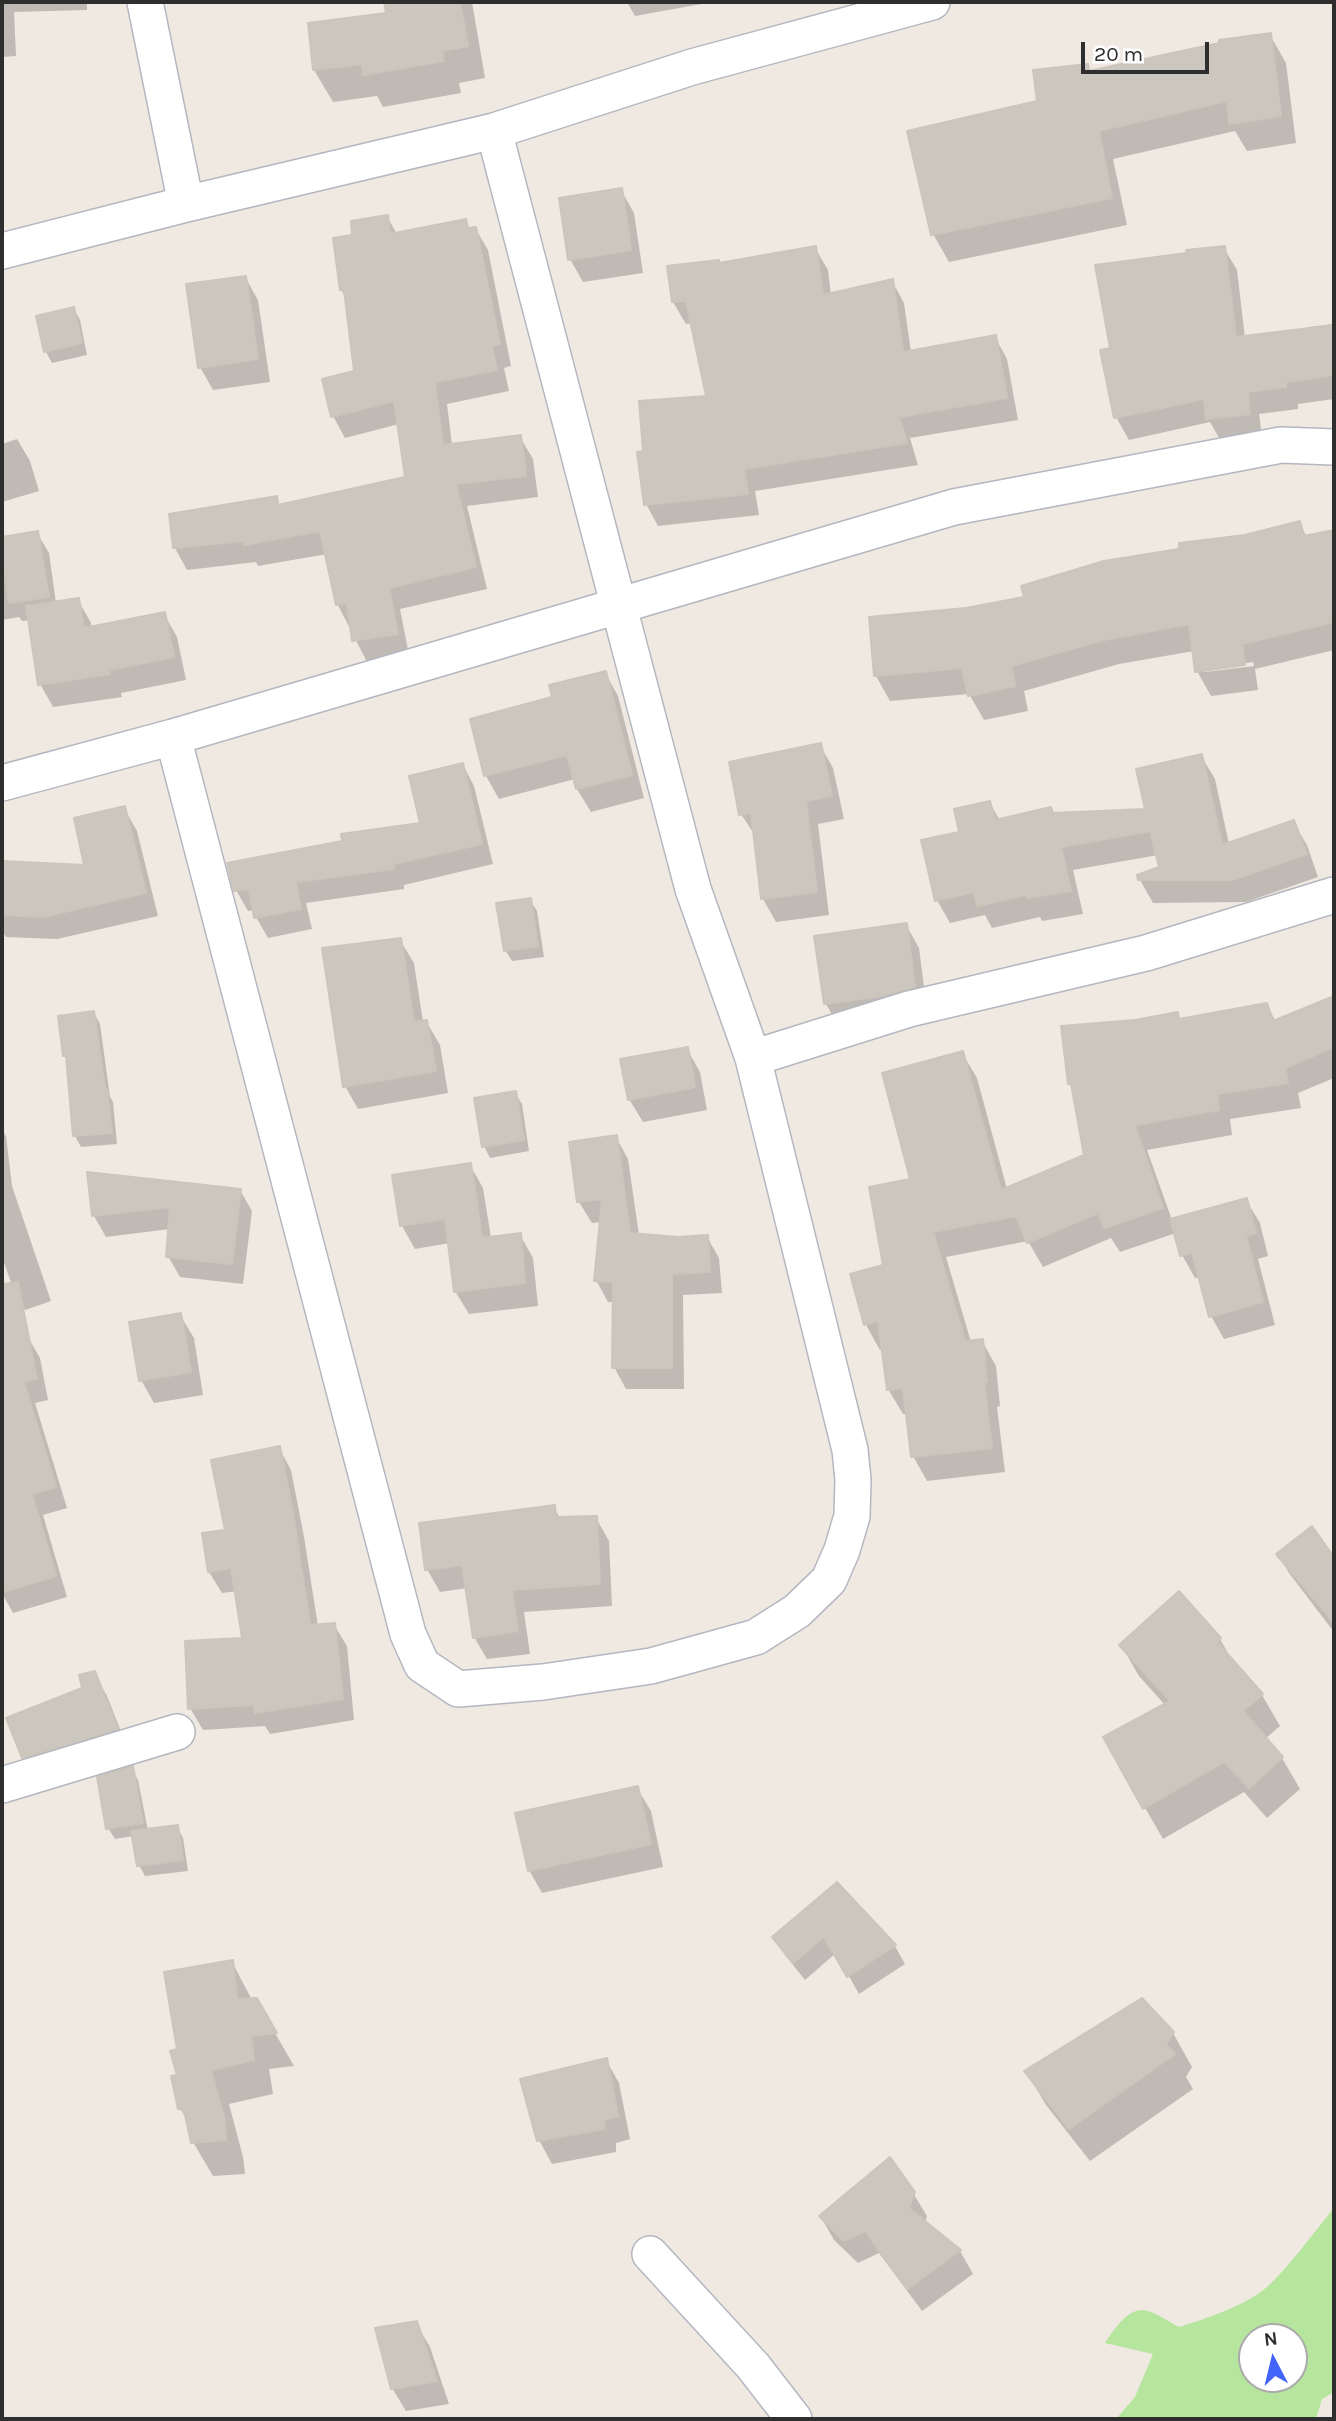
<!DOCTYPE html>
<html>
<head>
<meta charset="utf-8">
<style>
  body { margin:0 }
  #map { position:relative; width:1336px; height:2421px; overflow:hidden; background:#efe9e1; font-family:Karla,sans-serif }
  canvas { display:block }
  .frame { position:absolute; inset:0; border:4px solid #2e2e2e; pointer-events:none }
  .north { position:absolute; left:1238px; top:2323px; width:70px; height:70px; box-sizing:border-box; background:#fff; border:2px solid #ababab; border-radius:50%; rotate:353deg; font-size:19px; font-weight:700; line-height:28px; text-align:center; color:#2e2e2e }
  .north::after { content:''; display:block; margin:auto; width:24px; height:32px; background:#4264fb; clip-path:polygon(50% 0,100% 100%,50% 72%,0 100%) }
  .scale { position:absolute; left:1081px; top:42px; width:128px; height:32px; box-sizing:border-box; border:4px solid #2e2e2e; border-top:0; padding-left:9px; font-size:21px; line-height:24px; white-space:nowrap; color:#2e2e2e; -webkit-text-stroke:5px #fff; paint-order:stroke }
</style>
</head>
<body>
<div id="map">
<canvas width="1336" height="2421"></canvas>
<div class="frame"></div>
<div class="north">N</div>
<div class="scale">20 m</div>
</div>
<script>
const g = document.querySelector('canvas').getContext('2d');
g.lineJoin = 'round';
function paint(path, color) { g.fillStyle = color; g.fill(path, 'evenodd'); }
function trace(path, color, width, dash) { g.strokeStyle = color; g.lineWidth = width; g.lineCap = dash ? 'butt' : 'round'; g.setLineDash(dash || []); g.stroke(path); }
const green = new Path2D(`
  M 1334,2208 L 1334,2392 L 1322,2399 L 1316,2419 L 1116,2419 L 1135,2397 L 1153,2354 L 1105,2343 C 1114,2330 1129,2305 1148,2311 C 1158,2314 1169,2322 1179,2327 C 1205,2319 1247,2305 1267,2287 C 1290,2266 1314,2232 1334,2208 ZM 1252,2337 L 1294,2337 L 1294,2379 L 1252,2379 Z`);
const shadow = new Path2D(`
  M 2,2 L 87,2 L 87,10 L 14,12 L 16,56 L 2,57 Z
  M 386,2 L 472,2 L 485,78 L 459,83 L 461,93 L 383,107 L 377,96 L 333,102 L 314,70 L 309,24 L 388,14 Z
  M 627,2 L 707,2 L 707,3 L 635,16 Z
  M 1270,35 L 1286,63 L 1296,143 L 1247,151 L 1235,131 L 1113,159 L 1127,225 L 949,262 L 933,234 L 1039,102 L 1087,66 L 1091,73 Z
  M 621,190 L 634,213 L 643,273 L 583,282 L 570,259 Z
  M 387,217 L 397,234 L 465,221 L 470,230 L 475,228 L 488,250 L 511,366 L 504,368 L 509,391 L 447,404 L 452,445 L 520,437 L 533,459 L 538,497 L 467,506 L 487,589 L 400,609 L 409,655 L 367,662 L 338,605 L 327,554 L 258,566 L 256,562 L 187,570 L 175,548 L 171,515 L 276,498 L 280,506 L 407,479 L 399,424 L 345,438 L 333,416 L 356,372 L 347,299 L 341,290 L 354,236 Z
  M 815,248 L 828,270 L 831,295 L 892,281 L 904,303 L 911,352 L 995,337 L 1007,359 L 1018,420 L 910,438 L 918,465 L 755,491 L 759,515 L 658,526 L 646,504 L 645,453 L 708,397 L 693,323 L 686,324 L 673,302 L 720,264 Z
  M 1224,248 L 1237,270 L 1245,338 L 1308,330 L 1308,327 L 1334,324 L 1334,399 L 1298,404 L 1298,409 L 1259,414 L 1262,436 L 1221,441 L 1210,422 L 1129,440 L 1116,417 L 1112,350 Z
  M 245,277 L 258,300 L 270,382 L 213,390 L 200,367 Z
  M 74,309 L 80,320 L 87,355 L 52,363 L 46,352 L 38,317 Z
  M 17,439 L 30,461 L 39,491 L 2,502 L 2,444 Z
  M 1299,523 L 1307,537 L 1334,532 L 1334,650 L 1255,669 L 1258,690 L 1211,696 L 1197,671 L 1194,651 L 1119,664 L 1024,691 L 1028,711 L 984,720 L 969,694 L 890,701 L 876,676 L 871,619 L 966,610 L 1026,598 L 1181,550 ZM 1253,662 L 1254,666 L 1205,672 L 1205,669 Z
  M 37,533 L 49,553 L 56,603 L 78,600 L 91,623 L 92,629 L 164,614 L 177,637 L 186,680 L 121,693 L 122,697 L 53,707 L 40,684 L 30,620 L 22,621 L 19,617 L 2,620 L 2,538 Z
  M 605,673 L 618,696 L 644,798 L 591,812 L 577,789 L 575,779 L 499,799 L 486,776 L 472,720 L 555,699 Z
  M 820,745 L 833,768 L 844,819 L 818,824 L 829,915 L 776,922 L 763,899 L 756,837 L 741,814 Z
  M 1201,756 L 1215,779 L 1229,844 L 1293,822 L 1307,845 L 1318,877 L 1246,902 L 1153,903 L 1140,880 L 1161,868 L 1158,855 L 1073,870 L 1083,914 L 1042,921 L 1040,917 L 992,928 L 985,915 L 950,923 L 937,900 L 961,833 L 990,803 L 1000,821 L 1054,815 L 1147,810 Z
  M 463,765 L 474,786 L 493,864 L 404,885 L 404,889 L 306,903 L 312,929 L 268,938 L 256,917 L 255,910 L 248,911 L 236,890 L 423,824 Z
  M 124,808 L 137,831 L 158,916 L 57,939 L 6,937 L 2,930 L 2,862 L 87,867 Z
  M 530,900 L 537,911 L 544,957 L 512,961 L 505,950 Z
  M 906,925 L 919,948 L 927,1010 L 839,1027 L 826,1004 L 816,937 Z
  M 400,940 L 414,963 L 423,1022 L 426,1021 L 440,1045 L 448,1093 L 358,1109 L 345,1086 Z
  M 1334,998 L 1334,1078 L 1298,1093 L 1301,1108 L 1230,1119 L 1232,1135 L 1147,1150 L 1172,1220 L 1246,1200 L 1260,1223 L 1268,1256 L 1258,1259 L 1275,1325 L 1224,1339 L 1211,1316 L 1200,1277 L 1195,1278 L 1182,1255 L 1176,1233 L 1120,1252 L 1111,1238 L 1043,1267 L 1028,1241 L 946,1257 L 971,1342 L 982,1341 L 996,1366 L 1000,1406 L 997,1407 L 1005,1472 L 927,1481 L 913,1456 L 908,1414 L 903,1414 L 888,1389 L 883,1349 L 880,1350 L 866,1325 L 852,1276 L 885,1266 L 912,1180 L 962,1053 L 977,1078 L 1007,1189 L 1086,1156 L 1074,1090 L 1070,1083 L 1135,1021 L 1177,1014 L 1181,1021 L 1267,1005 L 1276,1022 Z
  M 94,1013 L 100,1024 L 110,1097 L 113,1102 L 117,1144 L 81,1147 L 75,1136 L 68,1061 L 65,1056 Z
  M 687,1049 L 700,1072 L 707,1110 L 643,1122 L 629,1099 Z
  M 515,1093 L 522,1104 L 529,1151 L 490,1158 L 484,1146 Z
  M 2,1129 L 6,1136 L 12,1186 L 51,1301 L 25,1310 L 14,1291 L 2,1257 Z
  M 616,1137 L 628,1159 L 639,1235 L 678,1239 L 707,1237 L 719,1258 L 722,1293 L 683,1295 L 684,1389 L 626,1389 L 614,1367 L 614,1302 L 608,1302 L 596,1280 L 601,1222 L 592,1223 L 579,1202 Z
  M 470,1165 L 483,1188 L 491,1238 L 520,1235 L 533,1258 L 538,1306 L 469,1314 L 455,1291 L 450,1243 L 415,1249 L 402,1226 Z
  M 240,1190 L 252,1211 L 243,1284 L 180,1277 L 168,1256 L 170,1229 L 106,1237 L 94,1216 Z
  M 180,1315 L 194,1338 L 203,1395 L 154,1403 L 141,1380 Z
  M 28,1337 L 40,1358 L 48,1400 L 35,1403 L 67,1508 L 43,1515 L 67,1597 L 13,1613 L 2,1593 L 2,1426 L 7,1425 L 2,1396 L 2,1342 Z
  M 279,1448 L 291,1470 L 304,1537 L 318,1626 L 334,1625 L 347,1646 L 354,1720 L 270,1734 L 265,1726 L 203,1730 L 190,1708 L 244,1639 L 237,1591 L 222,1593 L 209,1572 Z
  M 554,1507 L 560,1519 L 596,1518 L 609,1541 L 612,1606 L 524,1612 L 530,1654 L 487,1659 L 474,1637 L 467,1588 L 440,1592 L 427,1569 Z
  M 1329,1552 L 1334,1558 L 1334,1632 L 1289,1573 L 1278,1554 Z
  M 1179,1593 L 1220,1639 L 1234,1664 L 1262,1695 L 1280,1726 L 1265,1739 L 1282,1758 L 1300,1789 L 1267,1818 L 1244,1792 L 1163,1839 L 1105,1738 L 1165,1705 L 1139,1676 L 1121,1645 Z
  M 94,1673 L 107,1696 L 129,1752 L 37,1780 L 24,1757 L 84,1689 Z
  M 132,1769 L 138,1780 L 148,1831 L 177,1827 L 183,1838 L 188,1871 L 145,1876 L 139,1865 L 134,1836 L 115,1839 L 108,1828 Z
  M 637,1788 L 651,1811 L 663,1867 L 542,1893 L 529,1870 Z
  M 837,1885 L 895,1946 L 905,1964 L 859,1994 L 836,1953 L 805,1980 L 785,1955 L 774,1937 Z
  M 232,1962 L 252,2000 L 256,2000 L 294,2066 L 269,2069 L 273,2094 L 229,2104 L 243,2157 L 245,2174 L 213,2176 L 193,2142 L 189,2124 L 180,2108 L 179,2050 Z
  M 1173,2033 L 1192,2067 L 1186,2077 L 1193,2089 L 1090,2161 L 1046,2105 L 1026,2071 Z
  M 606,2060 L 619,2083 L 630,2139 L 616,2143 L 616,2152 L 552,2164 L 539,2140 Z
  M 913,2193 L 927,2216 L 925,2222 L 960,2251 L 973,2274 L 922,2311 L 879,2253 L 858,2263 L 834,2240 L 821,2217 Z
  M 416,2323 L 430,2347 L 449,2404 L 406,2411 L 392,2388 Z`);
const building = new Path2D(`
  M 384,2 L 460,2 L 468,46 L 442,51 L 444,61 L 363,75 L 362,64 L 313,70 L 308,23 L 386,13 Z
  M 1271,33 L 1281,116 L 1229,124 L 1227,101 L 1099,131 L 1112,198 L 931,235 L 907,131 L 1037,101 L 1033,70 L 1088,64 L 1089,71 L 1219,43 L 1219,40 Z
  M 622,188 L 631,250 L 568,260 L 559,198 Z
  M 388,215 L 390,234 L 466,219 L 468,228 L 476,227 L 500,344 L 492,346 L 497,370 L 435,382 L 443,445 L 521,435 L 526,476 L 456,484 L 476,567 L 389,588 L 398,634 L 352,641 L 347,603 L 336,605 L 320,531 L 244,545 L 243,541 L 173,548 L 169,514 L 277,496 L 278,505 L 405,477 L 394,401 L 331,417 L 322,379 L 354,371 L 344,290 L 340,290 L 333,238 L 352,235 L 351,221 Z
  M 816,246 L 823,295 L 893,279 L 903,352 L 996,335 L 1007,398 L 899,417 L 907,443 L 744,469 L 748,494 L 644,505 L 637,452 L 643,451 L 639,401 L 706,396 L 686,301 L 672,302 L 667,266 L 719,260 L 719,263 Z
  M 1225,246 L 1236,337 L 1334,325 L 1334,375 L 1286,382 L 1286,387 L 1248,392 L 1250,414 L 1206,419 L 1204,399 L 1114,418 L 1100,350 L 1110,348 L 1095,265 L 1187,253 L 1186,250 Z
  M 246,276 L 258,359 L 198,368 L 186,284 Z
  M 74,307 L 82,343 L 44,352 L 36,316 Z
  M 1300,521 L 1304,536 L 1334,530 L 1334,622 L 1242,644 L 1245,665 L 1195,672 L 1189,624 L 1104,640 L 1011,666 L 1015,686 L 968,696 L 962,668 L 874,676 L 869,617 L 966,608 L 1024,597 L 1021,586 L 1104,561 L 1179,549 L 1179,543 L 1245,535 Z
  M 38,531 L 49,597 L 9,603 L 2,555 L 2,537 Z
  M 79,598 L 84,628 L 165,612 L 174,657 L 109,670 L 110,674 L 38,685 L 26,606 Z
  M 606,671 L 632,775 L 576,789 L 567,755 L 484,776 L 470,719 L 552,697 L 549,685 Z
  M 821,743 L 832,796 L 806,801 L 817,892 L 761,899 L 751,813 L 739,815 L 729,762 Z
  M 1202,754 L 1222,845 L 1294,820 L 1307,854 L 1232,880 L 1138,880 L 1137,875 L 1159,867 L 1150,831 L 1061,847 L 1071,891 L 1027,898 L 1026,895 L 977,906 L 974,892 L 935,901 L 921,840 L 959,832 L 954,809 L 990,801 L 995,820 L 1051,807 L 1053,813 L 1145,809 L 1136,769 Z
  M 463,763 L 482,844 L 393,864 L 394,869 L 296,882 L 301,909 L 254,918 L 249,889 L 234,891 L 227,863 L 342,841 L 341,834 L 420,823 L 409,776 Z
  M 125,806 L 146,893 L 43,917 L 2,915 L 2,861 L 84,865 L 74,818 Z
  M 531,898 L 538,946 L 504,951 L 496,903 Z
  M 907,923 L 915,987 L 882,996 L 824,1004 L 814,936 Z
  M 401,938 L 414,1022 L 427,1020 L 436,1071 L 343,1087 L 322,948 Z
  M 1334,996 L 1334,1047 L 1285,1068 L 1288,1083 L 1217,1094 L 1219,1110 L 1135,1125 L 1163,1208 L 1104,1228 L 1098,1213 L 1027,1243 L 1016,1216 L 933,1232 L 965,1341 L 983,1339 L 987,1382 L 984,1382 L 992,1448 L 911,1457 L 903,1388 L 887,1390 L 878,1321 L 864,1325 L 850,1274 L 883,1265 L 869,1187 L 910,1179 L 882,1073 L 963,1051 L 1001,1190 L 1084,1155 L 1071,1084 L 1068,1084 L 1061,1026 L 1135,1020 L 1178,1012 L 1179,1019 L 1267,1003 L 1273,1021 Z
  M 94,1011 L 105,1089 L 107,1089 L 112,1133 L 73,1136 L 66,1056 L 63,1056 L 58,1016 Z
  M 688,1047 L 695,1087 L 628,1100 L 620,1059 Z
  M 516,1091 L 524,1140 L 482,1147 L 474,1098 Z
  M 617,1135 L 630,1233 L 678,1237 L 708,1235 L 710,1272 L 672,1274 L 672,1368 L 612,1368 L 613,1282 L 594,1281 L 602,1199 L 577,1202 L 569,1142 Z
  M 471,1163 L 482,1238 L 521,1233 L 525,1283 L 454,1292 L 445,1219 L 400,1226 L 392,1175 Z
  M 87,1172 L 241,1189 L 232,1264 L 166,1257 L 170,1207 L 92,1216 Z
  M 1247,1198 L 1256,1233 L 1246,1236 L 1263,1302 L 1209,1317 L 1192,1253 L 1180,1256 L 1170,1219 Z
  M 18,1282 L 37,1379 L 24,1382 L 56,1487 L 32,1494 L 56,1576 L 2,1592 L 2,1284 Z
  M 181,1313 L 191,1372 L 139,1381 L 129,1322 Z
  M 280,1446 L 293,1513 L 310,1625 L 335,1623 L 343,1699 L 255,1713 L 254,1705 L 188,1709 L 185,1641 L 242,1638 L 231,1568 L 208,1572 L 202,1533 L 225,1530 L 211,1460 Z
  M 555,1505 L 556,1517 L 597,1516 L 600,1584 L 512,1590 L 518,1631 L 473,1638 L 462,1565 L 425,1570 L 419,1523 Z
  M 1312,1526 L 1334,1557 L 1334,1623 L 1276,1554 Z
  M 1179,1591 L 1221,1638 L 1217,1642 L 1263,1694 L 1243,1711 L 1283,1757 L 1249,1788 L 1224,1762 L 1143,1809 L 1103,1737 L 1170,1701 L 1119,1645 Z
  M 95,1671 L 118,1729 L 22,1758 L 6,1718 L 82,1688 L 79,1675 Z
  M 133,1766 L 143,1823 L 106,1829 L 97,1777 Z
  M 638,1786 L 651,1844 L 528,1871 L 515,1813 Z
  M 178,1825 L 183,1860 L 137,1866 L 131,1831 Z
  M 837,1882 L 896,1945 L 847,1977 L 824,1937 L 793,1963 L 772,1937 Z
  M 233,1960 L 237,1999 L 257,1998 L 277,2033 L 251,2036 L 254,2060 L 211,2070 L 225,2121 L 226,2140 L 191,2143 L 184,2110 L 178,2109 L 171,2076 L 177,2075 L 170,2051 L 177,2049 L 164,1972 Z
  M 1142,1998 L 1174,2032 L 1166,2044 L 1175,2054 L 1069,2129 L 1024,2071 Z
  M 607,2058 L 618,2116 L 604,2120 L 604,2129 L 537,2141 L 520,2079 Z
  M 890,2157 L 915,2192 L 909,2208 L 961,2250 L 907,2289 L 865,2231 L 844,2241 L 819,2216 Z
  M 417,2321 L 437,2381 L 391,2389 L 375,2328 Z`);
const street = new Path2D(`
  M 145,2 L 186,204
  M 2,251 L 186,204 L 494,131 L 692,67 L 932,2
  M 173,737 L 408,1634 L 422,1665 L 458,1689 L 543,1682 L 651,1666 L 756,1637 L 797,1611 L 829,1580 L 842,1550 L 852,1516 L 853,1480 L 850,1450 L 753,1058 L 693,889 L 494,131
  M 2,783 L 173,737 L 954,507 L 1281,445 L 1334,447
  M 753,1058 L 909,1009 L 1146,953 L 1334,895
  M 2,1785 L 177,1732
  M 650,2254 L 753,2366 L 794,2419`);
paint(green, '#b6e59e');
paint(shadow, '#0003');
paint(building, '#cbc7bf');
trace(building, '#cbc5ba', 2);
trace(street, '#b4b7c1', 38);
trace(street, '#fff', 35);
</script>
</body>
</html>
